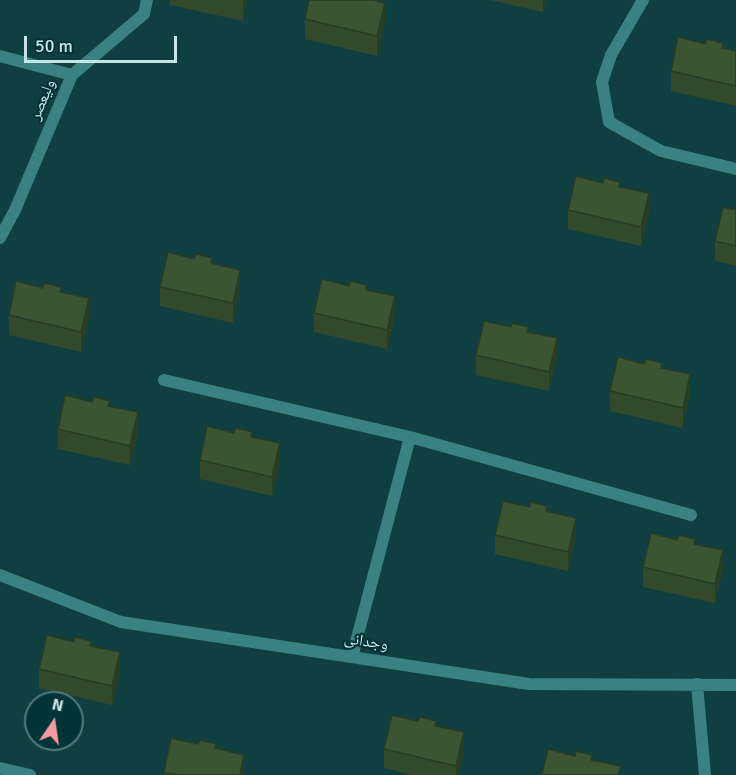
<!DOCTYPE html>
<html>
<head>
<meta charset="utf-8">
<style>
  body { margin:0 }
  #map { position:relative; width:736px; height:775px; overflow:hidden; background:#0f3f40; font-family:Signika,sans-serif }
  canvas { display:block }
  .north { position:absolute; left:24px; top:691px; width:60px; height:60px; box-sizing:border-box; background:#013436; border:2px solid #517b7c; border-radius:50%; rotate:13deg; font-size:16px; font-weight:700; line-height:24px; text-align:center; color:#c8e5e6 }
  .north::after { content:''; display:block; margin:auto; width:21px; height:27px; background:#f59b9d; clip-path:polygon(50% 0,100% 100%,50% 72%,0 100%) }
  .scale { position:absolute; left:24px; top:36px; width:153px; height:27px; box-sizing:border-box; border:3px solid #c8e5e6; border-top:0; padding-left:8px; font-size:18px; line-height:21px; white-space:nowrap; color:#c8e5e6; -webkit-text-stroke:4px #013436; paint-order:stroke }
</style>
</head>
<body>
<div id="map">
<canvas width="736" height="775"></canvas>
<div class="north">N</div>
<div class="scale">50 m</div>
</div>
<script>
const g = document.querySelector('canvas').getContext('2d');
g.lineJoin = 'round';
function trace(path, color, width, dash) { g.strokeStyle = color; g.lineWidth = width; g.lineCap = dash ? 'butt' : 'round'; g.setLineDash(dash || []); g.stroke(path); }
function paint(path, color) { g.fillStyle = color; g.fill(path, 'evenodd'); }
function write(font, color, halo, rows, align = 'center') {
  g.font = font + ' Signika,"Noto Naskh Arabic",sans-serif'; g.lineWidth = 4.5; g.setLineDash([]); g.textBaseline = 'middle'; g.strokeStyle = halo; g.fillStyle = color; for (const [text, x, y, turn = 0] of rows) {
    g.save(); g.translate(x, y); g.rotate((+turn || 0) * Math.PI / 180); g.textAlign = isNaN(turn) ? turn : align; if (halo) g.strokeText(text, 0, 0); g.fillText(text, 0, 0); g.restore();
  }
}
const street = new Path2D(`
  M 643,0 L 611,55 L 602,82 L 609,122 L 661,151 L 736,169
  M 0,56 L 72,75
  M 0,238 L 15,210 L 72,75 L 144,14 L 147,0
  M 164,380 L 410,437 L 691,515
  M 0,575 L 121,622 L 529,684 L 736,685
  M 352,657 L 410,437
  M 697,684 L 705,775
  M 0,768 L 30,775`);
const wall = new Path2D(`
  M 170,0 L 247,0 L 243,21 L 170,5 Z
  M 490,0 L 546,0 L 543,12 Z
  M 305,19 L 385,22 L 377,56 L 305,39 Z
  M 723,48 L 736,51 L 736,106 L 671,91 L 671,71 Z
  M 620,187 L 649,213 L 641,246 L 568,229 L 568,210 Z
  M 736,210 L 736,266 L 715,261 L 715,241 Z
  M 212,263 L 240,289 L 233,323 L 160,306 L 160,287 Z
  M 366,290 L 395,316 L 387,349 L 314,332 L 314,313 Z
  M 61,292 L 89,318 L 81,352 L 9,335 L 9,315 Z
  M 529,332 L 557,358 L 549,391 L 476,375 L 476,355 Z
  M 662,368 L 690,394 L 683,428 L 610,411 L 610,391 Z
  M 110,406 L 138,432 L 130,465 L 58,449 L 58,429 Z
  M 252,437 L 280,463 L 272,496 L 200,479 L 200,460 Z
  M 547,512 L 576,537 L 568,571 L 495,554 L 495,535 Z
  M 695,544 L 723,570 L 715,603 L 643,587 L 643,567 Z
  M 91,646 L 120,672 L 112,705 L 39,688 L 39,669 Z
  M 436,726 L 464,752 L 459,775 L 413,775 L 384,768 L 384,749 Z
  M 216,749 L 244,755 L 244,775 L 164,775 L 164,772 Z`);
const shadedWall = new Path2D(`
  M 243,0 L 247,0 L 243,21 Z
  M 543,0 L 546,0 L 543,12 Z
  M 385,3 L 385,22 L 377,56 L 377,36 Z
  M 649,193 L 649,213 L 641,246 L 641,227 Z
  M 240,270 L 240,289 L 233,323 L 233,303 Z
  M 395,296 L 395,316 L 387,349 L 387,330 Z
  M 89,298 L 89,318 L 81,352 L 81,332 Z
  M 557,338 L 557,358 L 549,391 L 549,372 Z
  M 690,374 L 690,394 L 683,428 L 683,408 Z
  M 138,412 L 138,432 L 130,465 L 130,446 Z
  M 280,443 L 280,463 L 272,496 L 272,477 Z
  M 576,518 L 576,537 L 568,571 L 568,552 Z
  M 723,550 L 723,570 L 715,603 L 715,584 Z
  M 120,652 L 120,672 L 112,705 L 112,686 Z
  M 464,732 L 464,752 L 459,775 L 456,775 L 456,766 Z
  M 244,755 L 244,775 L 240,775 Z`);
const building = new Path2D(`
  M 309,0 L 373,0 L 385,3 L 377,36 L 305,19 Z
  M 678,37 L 705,44 L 707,39 L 723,43 L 722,48 L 736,51 L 736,86 L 671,71 Z
  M 576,176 L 603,183 L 604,178 L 620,182 L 619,187 L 649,193 L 641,227 L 568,210 Z
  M 723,207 L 736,210 L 736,246 L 715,241 Z
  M 168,252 L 194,259 L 196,254 L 212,258 L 211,263 L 240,270 L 233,303 L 160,287 Z
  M 322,279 L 349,286 L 350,281 L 366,285 L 366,290 L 395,296 L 387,330 L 314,313 Z
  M 16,281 L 43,288 L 44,283 L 61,287 L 60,292 L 89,298 L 81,332 L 9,315 Z
  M 484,321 L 511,327 L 512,323 L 529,327 L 527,332 L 557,338 L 549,372 L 476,355 Z
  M 618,357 L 644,364 L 646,359 L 662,363 L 661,368 L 690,374 L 683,408 L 610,391 Z
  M 65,395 L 92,402 L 94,397 L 110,401 L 108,406 L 138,412 L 130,446 L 58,429 Z
  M 207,426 L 234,433 L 236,428 L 252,432 L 251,437 L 280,443 L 272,477 L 200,460 Z
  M 503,501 L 530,507 L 531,502 L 547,506 L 546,511 L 576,518 L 568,552 L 495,535 Z
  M 651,533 L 677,540 L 679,535 L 695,539 L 694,544 L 723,550 L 715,584 L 643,567 Z
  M 47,635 L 74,642 L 75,637 L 91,641 L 90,646 L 120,652 L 112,686 L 39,669 Z
  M 392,715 L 418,721 L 420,717 L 436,721 L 435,726 L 464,732 L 456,766 L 384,749 Z
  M 171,738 L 198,744 L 200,740 L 216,744 L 215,748 L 244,755 L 240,775 L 177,775 L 164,772 Z
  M 548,749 L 575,756 L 576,751 L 592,755 L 591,760 L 621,766 L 618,775 L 542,775 Z`);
const streetNames = [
  ["ولیعصر",43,100,-67],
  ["وجدانی",366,642,9]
];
trace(street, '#398183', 12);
paint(wall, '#33492c');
paint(shadedWall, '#293c24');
paint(building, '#3b5533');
trace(building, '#293c24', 1.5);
write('16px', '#c8e5e6', '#013436', streetNames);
</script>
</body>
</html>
